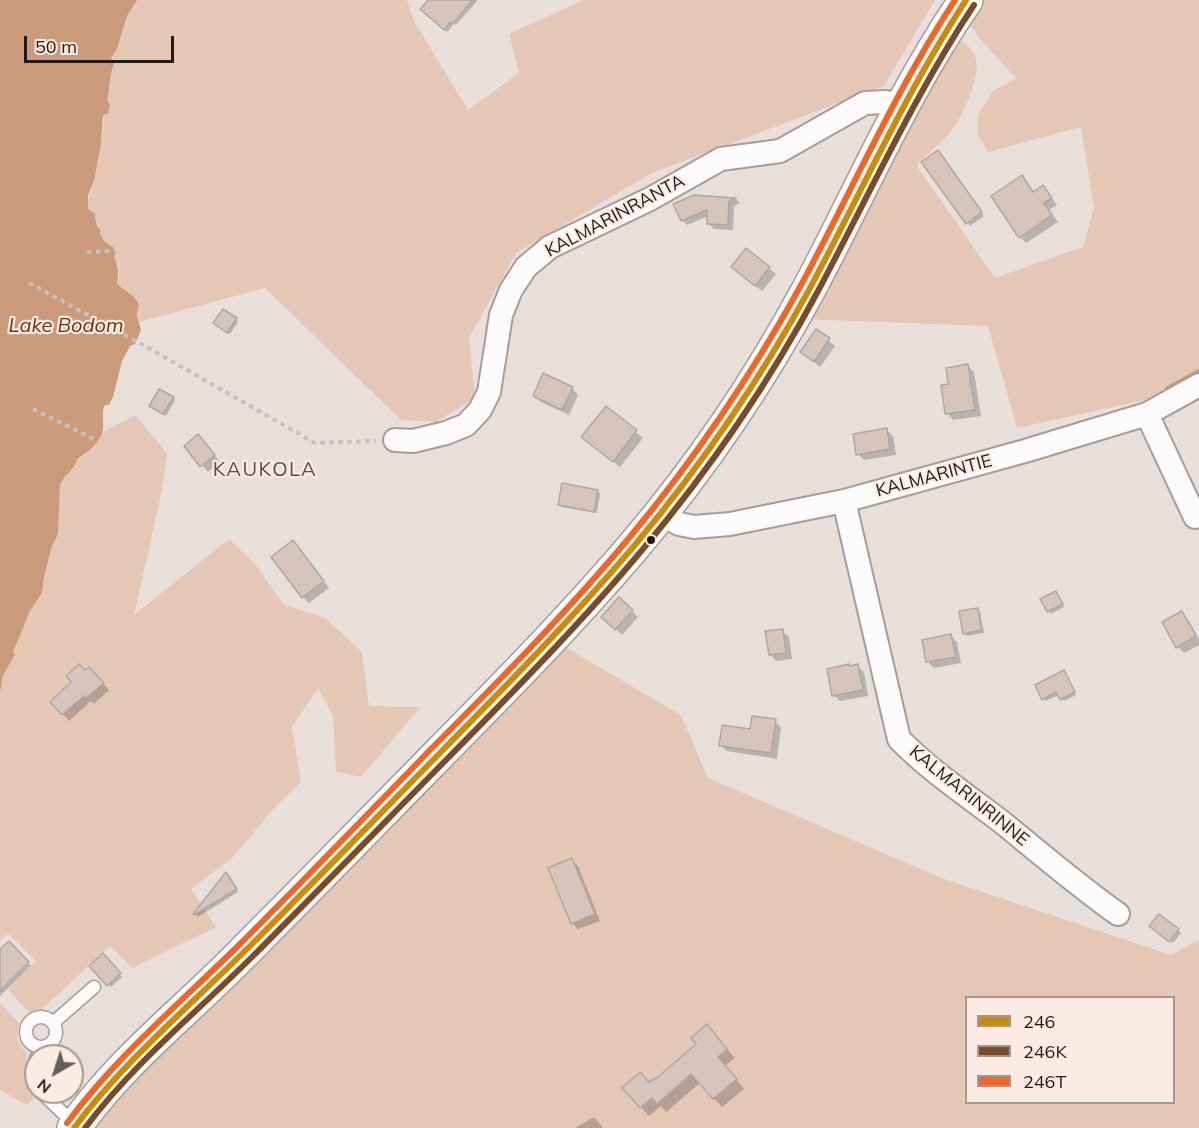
<!DOCTYPE html>
<html>
<head>
<meta charset="utf-8">
<style>
  body { margin:0 }
  #map { position:relative; width:1199px; height:1128px; overflow:hidden; background:#e8dfdb; font-family:Mulish,sans-serif }
  canvas { display:block }
  .legend { position:absolute; left:965px; top:996px; width:210px; height:108px; box-sizing:border-box; background:#fbebe2; border:2px solid #a39791; margin:0; padding:8px 10px; list-style:none; font-size:18px; color:#1f1a17 }
  .legend li { display:flex; align-items:center; gap:12px; height:30px }
  .legend b { width:30px; border:2px solid #a39791 }
  .north { position:absolute; left:24px; top:1044px; width:60px; height:60px; box-sizing:border-box; background:#fbebe2; border:2px solid #a39791; border-radius:50%; rotate:219deg; font-size:16px; font-weight:700; line-height:24px; text-align:center; color:#1f1a17 }
  .north::after { content:''; display:block; margin:auto; width:21px; height:27px; background:#655f5c; clip-path:polygon(50% 0,100% 100%,50% 72%,0 100%) }
  .scale { position:absolute; left:24px; top:36px; width:150px; height:27px; box-sizing:border-box; border:3px solid #1f1a17; border-top:0; padding-left:8px; font-size:18px; line-height:21px; white-space:nowrap; color:#1f1a17; -webkit-text-stroke:4px #fbebe2; paint-order:stroke }
</style>
</head>
<body>
<div id="map">
<canvas width="1199" height="1128"></canvas>
<ul class="legend">
<li><b style="height:8px;background:#cc8a05"></b>246</li>
<li><b style="height:8px;background:#7a4b2a"></b>246K</li>
<li><b style="height:8px;background:#f26522"></b>246T</li>
</ul>
<div class="north">N</div>
<div class="scale">50 m</div>
</div>
<script>
const g = document.querySelector('canvas').getContext('2d');
g.lineJoin = 'round';
function paint(path, color) { g.fillStyle = color; g.fill(path, 'evenodd'); }
function trace(path, color, width, dash) { g.strokeStyle = color; g.lineWidth = width; g.lineCap = dash ? 'butt' : 'round'; g.setLineDash(dash || []); g.stroke(path); }
function write(font, color, halo, rows, align = 'center') {
  g.font = font + ' Mulish,sans-serif'; g.lineWidth = 4.5; g.setLineDash([]); g.textBaseline = 'middle'; g.strokeStyle = halo; g.fillStyle = color; for (const [text, x, y, turn = 0] of rows) {
    g.save(); g.translate(x, y); g.rotate((+turn || 0) * Math.PI / 180); g.textAlign = isNaN(turn) ? turn : align; if (halo) g.strokeText(text, 0, 0); g.fillText(text, 0, 0); g.restore();
  }
}
const green = new Path2D(`
  M 137,0 L 407,0 L 414,21 L 468,110 L 519,73 L 509,34 L 583,0 L 935,0 L 884,86 L 652,173 L 516,253 L 469,338 L 475,398 L 436,422 L 401,420 L 265,288 L 139,322 C 137,316 139,312 138,307 C 135,295 126,291 117,284 L 119,276 L 118,266 L 114,256 L 115,253 L 113,248 L 104,241 L 94,215 L 88,209 L 87,202 L 94,181 L 101,144 L 104,122 L 103,115 L 108,114 L 110,105 L 106,101 C 110,88 109,76 114,64 L 111,58 L 117,49 L 127,16 Z
  M 976,0 L 1199,0 L 1199,377 L 1168,395 L 1017,428 L 988,326 L 801,319 L 946,45 L 962,41 C 968,46 974,51 976,59 C 980,76 965,111 955,126 C 945,140 931,151 918,163 L 918,168 L 995,278 L 1083,247 L 1094,208 L 1081,127 L 988,152 L 978,135 L 978,115 L 993,91 L 1016,78 L 980,39 L 971,26 L 970,9 Z
  M 135,415 L 167,453 L 161,495 L 134,615 L 229,539 L 255,564 L 284,605 L 325,618 L 362,652 L 369,706 L 420,707 L 361,777 L 336,772 L 333,716 L 318,688 L 292,727 L 301,782 L 275,807 L 232,858 L 191,889 L 216,927 L 132,968 L 110,946 L 41,1010 L 29,1012 L 8,990 L 36,961 L 8,934 L 0,941 L 0,692 L 3,676 L 15,654 L 13,652 L 30,611 L 42,593 L 44,577 L 52,546 L 58,534 L 60,484 C 66,473 73,472 78,458 L 85,455 L 103,432 Z
  M 558,643 L 681,715 L 708,778 L 944,879 L 1171,955 L 1199,940 L 1199,1128 L 84,1128 ZM 966,998 L 1174,998 L 1174,1102 L 966,1102 Z
  M 0,1003 L 19,1023 C 16,1036 17,1044 27,1053 L 24,1078 L 34,1098 L 27,1105 L 0,1090 Z`);
const water = new Path2D(`
  M 0,0 L 137,0 L 127,16 L 117,49 L 111,58 L 114,64 C 109,76 110,88 107,101 L 110,105 L 108,114 L 103,115 L 101,144 L 94,181 L 88,195 L 88,209 L 94,213 L 97,226 L 101,231 L 100,233 L 104,241 L 114,248 L 116,253 L 114,256 C 118,266 119,273 117,284 L 134,297 L 139,304 L 137,316 L 141,330 L 135,344 L 130,346 L 122,361 L 113,397 L 109,405 L 105,405 C 101,413 104,421 103,429 C 102,440 87,454 78,458 C 73,472 66,473 60,484 L 58,534 L 52,546 L 44,577 L 42,593 L 30,611 L 13,652 L 15,654 L 3,676 L 0,692 Z`);
const shadow = new Path2D(`
  M 430,0 L 477,0 L 477,1 L 456,25 L 454,24 L 447,32 L 422,9 Z
  M 940,155 L 984,216 L 970,226 L 923,162 Z
  M 1022,177 L 1034,193 L 1043,187 L 1057,205 L 1049,210 L 1058,222 L 1026,243 L 1020,237 Z
  M 695,197 L 736,199 L 740,203 L 734,206 L 733,230 L 714,229 L 708,223 L 709,216 L 687,225 L 682,220 Z
  M 747,250 L 776,274 L 762,291 L 739,273 Z
  M 236,319 L 238,322 L 230,334 L 218,326 Z
  M 817,331 L 835,346 L 820,367 L 802,352 Z
  M 968,366 L 974,372 L 981,416 L 953,420 L 947,413 L 950,385 Z
  M 572,388 L 578,395 L 569,415 L 541,402 L 535,396 Z
  M 173,398 L 175,400 L 166,416 L 154,409 Z
  M 606,408 L 643,438 L 620,467 L 583,437 Z
  M 886,430 L 893,436 L 896,455 L 864,460 L 858,454 Z
  M 205,442 L 220,462 L 208,472 L 186,446 Z
  M 598,491 L 600,494 L 597,513 L 562,507 L 559,504 Z
  M 299,549 L 329,588 L 309,603 L 303,597 Z
  M 1058,596 L 1064,607 L 1051,614 L 1042,600 Z
  M 978,610 L 980,613 L 984,633 L 967,636 L 964,633 Z
  M 632,611 L 638,617 L 622,635 L 603,617 Z
  M 1181,613 L 1188,619 L 1199,639 L 1199,645 L 1184,653 L 1178,647 Z
  M 782,631 L 789,637 L 792,659 L 776,661 L 770,654 Z
  M 951,636 L 957,642 L 961,663 L 934,668 L 928,662 Z
  M 857,666 L 864,672 L 868,696 L 840,701 L 833,695 Z
  M 86,672 L 96,675 L 109,690 L 94,704 L 91,701 L 69,721 L 52,702 Z
  M 1066,675 L 1076,695 L 1064,701 L 1059,695 L 1046,701 L 1044,699 Z
  M 775,721 L 781,727 L 777,759 L 727,751 L 720,745 Z
  M 572,860 L 578,866 L 600,921 L 578,929 L 572,923 Z
  M 229,876 L 238,892 L 198,917 L 195,914 Z
  M 1159,916 L 1181,933 L 1173,943 L 1154,928 Z
  M 9,943 L 31,966 L 0,996 L 0,951 Z
  M 103,955 L 122,977 L 111,987 L 91,966 Z
  M 715,1035 L 735,1058 L 725,1066 L 744,1089 L 722,1107 L 700,1083 L 666,1112 L 661,1106 L 649,1116 L 641,1107 L 649,1084 Z
  M 594,1117 L 603,1128 L 575,1128 Z`);
const stream = new Path2D(`
  M 1168,389 L 1199,372`);
const building = new Path2D(`
  M 428,0 L 473,0 L 452,24 L 450,22 L 444,30 L 420,9 Z
  M 938,150 L 982,212 L 966,224 L 921,162 Z
  M 1022,175 L 1033,192 L 1043,185 L 1052,198 L 1044,203 L 1052,215 L 1019,238 L 991,196 Z
  M 694,195 L 736,198 L 729,201 L 728,225 L 707,224 L 707,210 L 681,221 L 673,204 Z
  M 746,248 L 770,267 L 755,286 L 731,267 Z
  M 223,309 L 237,318 L 227,333 L 213,323 Z
  M 816,329 L 830,338 L 814,362 L 800,352 Z
  M 968,364 L 975,410 L 945,414 L 941,385 L 948,384 L 946,368 Z
  M 543,373 L 573,387 L 562,410 L 533,396 Z
  M 159,389 L 174,397 L 163,414 L 149,406 Z
  M 606,406 L 637,430 L 613,462 L 581,437 Z
  M 887,428 L 890,449 L 856,455 L 853,434 Z
  M 198,434 L 215,455 L 200,467 L 184,446 Z
  M 562,483 L 598,490 L 594,512 L 558,505 Z
  M 293,540 L 324,581 L 302,598 L 271,557 Z
  M 1056,591 L 1063,604 L 1047,612 L 1040,599 Z
  M 619,597 L 633,610 L 615,630 L 601,617 Z
  M 978,608 L 982,630 L 963,634 L 959,611 Z
  M 1182,611 L 1196,636 L 1176,648 L 1162,622 Z
  M 783,629 L 786,653 L 769,655 L 765,631 Z
  M 951,634 L 956,657 L 926,662 L 922,640 Z
  M 79,664 L 85,670 L 89,667 L 104,683 L 86,698 L 84,696 L 62,715 L 50,702 L 71,682 L 66,676 Z
  M 849,664 L 849,666 L 858,664 L 863,690 L 832,696 L 827,669 Z
  M 1064,670 L 1075,692 L 1060,700 L 1056,692 L 1042,700 L 1035,685 Z
  M 752,716 L 776,719 L 771,753 L 719,746 L 722,725 L 750,729 Z
  M 572,858 L 595,914 L 571,924 L 548,868 Z
  M 226,872 L 237,889 L 194,915 L 193,914 Z
  M 1159,914 L 1179,929 L 1169,942 L 1149,926 Z
  M 9,941 L 29,962 L 0,991 L 0,949 Z
  M 103,953 L 121,973 L 107,986 L 89,966 Z
  M 707,1024 L 727,1049 L 718,1057 L 737,1079 L 713,1099 L 691,1074 L 657,1104 L 652,1098 L 640,1108 L 622,1088 L 640,1072 L 649,1082 L 658,1077 L 696,1044 L 691,1038 Z`);
const path = new Path2D(`
  M 87,252 L 115,251
  M 29,283 L 136,341 L 315,443 L 376,441
  M 33,409 L 98,441`);
const lane = new Path2D(`
  M26 1032a15 15 0 1 1 30 0a15 15 0 1 1-30 0Z
  M 53,1023 L 94,987
  M 36,1058 L 33,1075 L 36,1087
  M 41,1092 L 64,1114 L 77,1122`);
const street = new Path2D(`
  M 1147,414 L 1195,517
  M 395,440 L 413,441 L 446,433 L 466,425 L 480,410 L 489,392 L 501,315 L 511,290 L 526,267 L 550,247 L 650,199 L 721,159 L 780,151 L 865,103 L 886,102 L 900,106
  M 844,501 L 899,739 C 930,771 968,796 1003,823 C 1041,854 1078,886 1118,914
  M 661,513 L 679,524 L 694,527 L 730,524 L 844,501 L 1025,451 L 1147,414 L 1199,385`);
const secondary = new Path2D(`
  M 74,1128 C 120,1062 185,1012 241,955 C 306,890 370,824 435,758 C 503,689 571,620 634,546 C 702,466 760,380 810,287 C 861,191 904,90 966,0`);
const bus1 = new Path2D(`
  M 74,1128 C 125,1060 191,1005 251,945 C 313,883 373,821 435,758 C 503,689 571,620 634,546 C 701,466 760,380 810,288 C 862,191 906,92 966,0`);
const bus2 = new Path2D(`
  M 85,1128 C 133,1064 196,1013 252,957 C 317,892 381,826 445,761 C 513,692 581,623 643,549 C 710,469 769,383 818,291 C 869,195 914,96 974,5`);
const bus3 = new Path2D(`
  M 67,1123 C 117,1056 179,1004 238,946 C 303,881 367,815 431,749 C 499,681 567,612 629,538 C 694,460 751,376 800,287 C 852,191 895,91 955,0`);
const markers = [
  [651,540,5,"#1f1a17"]
];
const streetNames = [
  ["KALMARINRANTA",615,216,-28],
  ["KALMARINTIE",934,476,-15],
  ["KALMARINRINNE",969,796,39]
];
const waterNames = [
  ["Lake Bodom",66,326]
];
const neighbourhoodNames = [
  ["KAUKOLA",265,470]
];
paint(green, '#e5c7b6');
paint(water, '#cb9a7b');
paint(shadow, '#0003');
trace(stream, '#cb9a7b', 6);
paint(building, '#d6c4ba');
trace(building, '#aea7a4', 1.5);
trace(lane, '#a49d9a', 15);
trace(street, '#a49d9a', 26);
trace(secondary, '#a49d9a', 36);
trace(path, '#c4c1c0', 4, [4.5, 4.5]);
trace(lane, '#fcfafa', 12);
trace(street, '#fcfafa', 22);
trace(secondary, '#fcfafa', 33);
trace(bus1, '#cc8a05', 6);
trace(bus2, '#7a4b2a', 6);
trace(bus3, '#f26522', 6);
for (const [x, y, r, color] of markers) { const dot = new Path2D(); dot.arc(x, y, r, 0, 2 * Math.PI); g.fillStyle = color; g.fill(dot); trace(dot, '#fbebe2', 2); }
write('18px', '#1f1a17', '#fbebe2', streetNames);
write('italic 20px', '#623515', '#fbebe2', waterNames);
g.letterSpacing = '1.5px';
write('20px', '#5a4d46', '#fbebe2', neighbourhoodNames);
g.letterSpacing = '0px';
</script>
</body>
</html>
